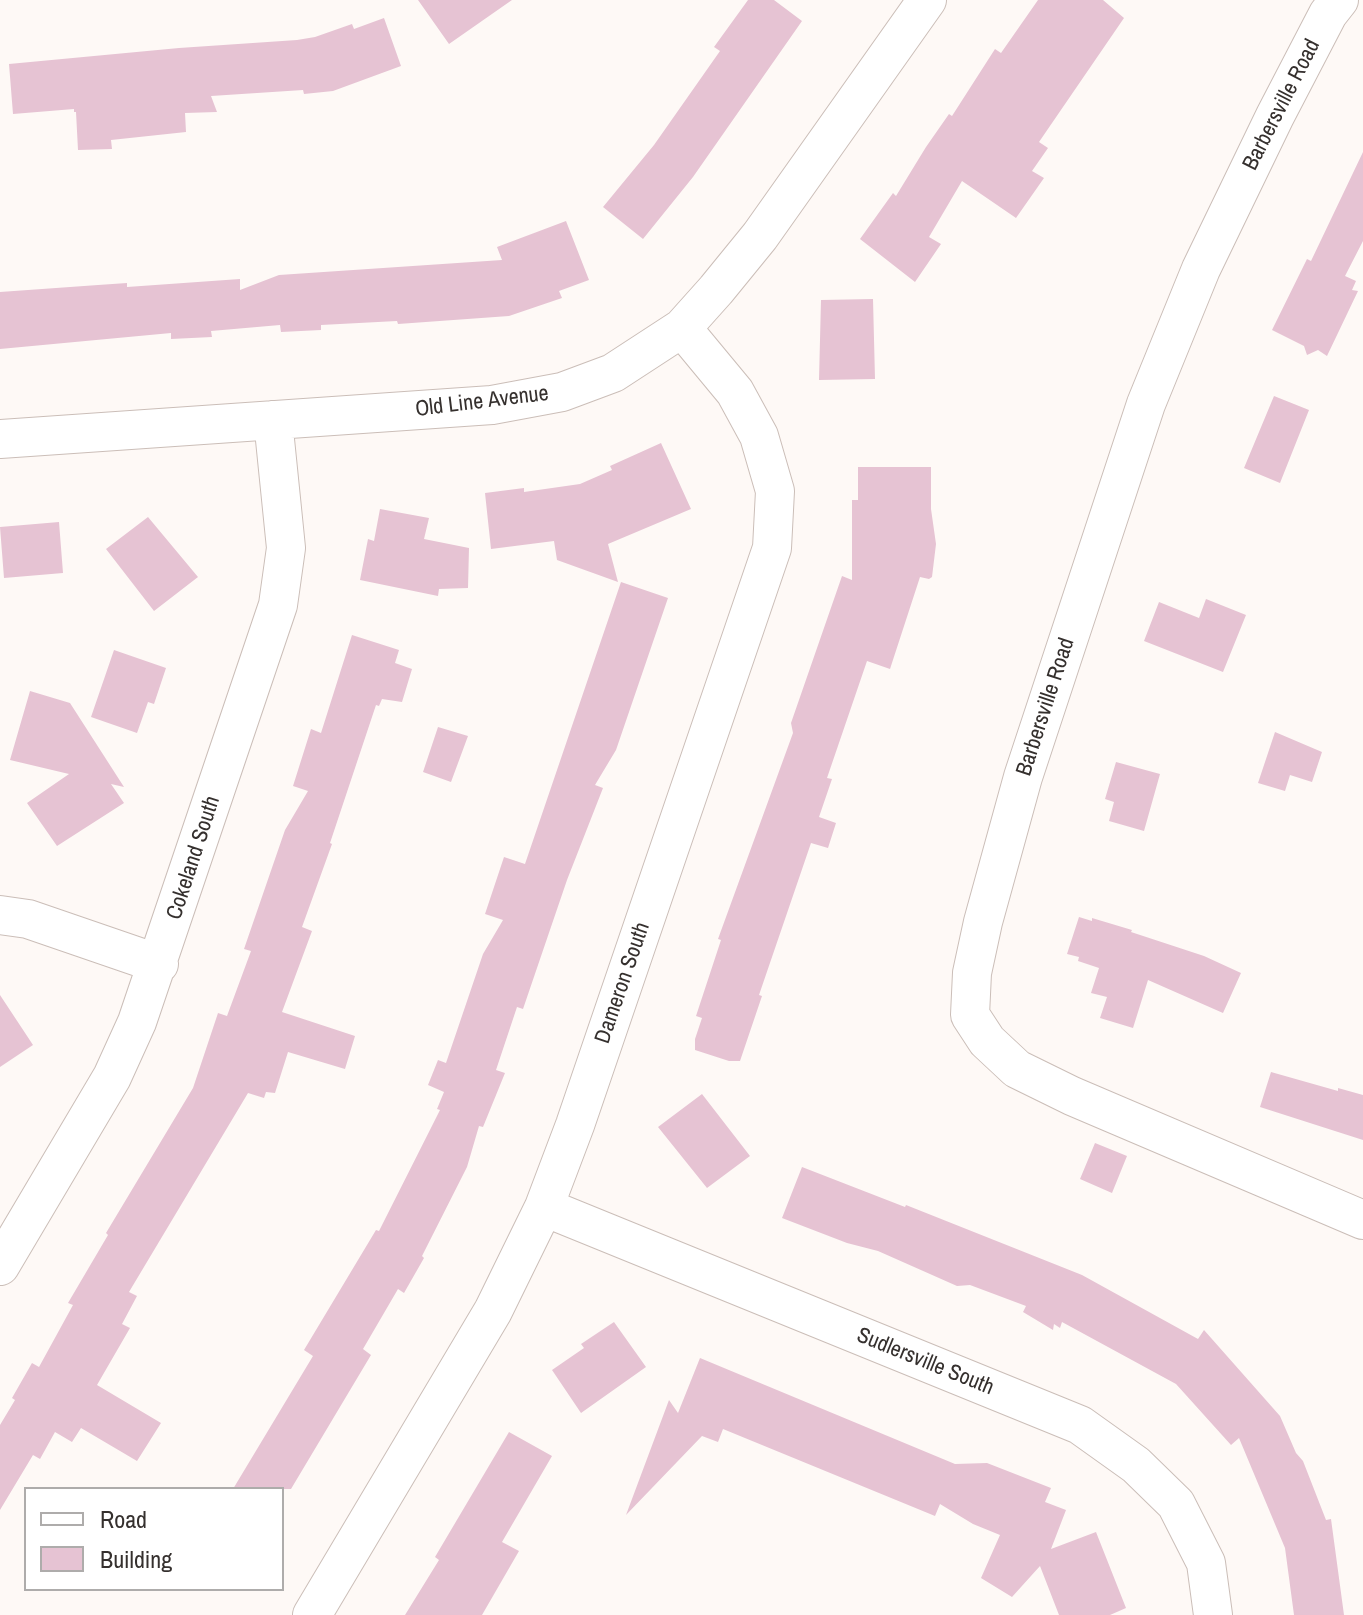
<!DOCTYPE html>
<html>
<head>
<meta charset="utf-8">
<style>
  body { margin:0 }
  #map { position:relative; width:1363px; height:1615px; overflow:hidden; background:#fef9f6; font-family:"Archivo Narrow",sans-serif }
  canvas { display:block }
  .legend { position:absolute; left:24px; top:1487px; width:260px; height:104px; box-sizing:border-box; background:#fff; border:2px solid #aeacab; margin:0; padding:10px 14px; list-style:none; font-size:24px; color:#35302e }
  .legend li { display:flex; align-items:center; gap:16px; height:40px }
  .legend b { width:40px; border:2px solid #aeacab }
</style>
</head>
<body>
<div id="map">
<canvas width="1363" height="1615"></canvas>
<ul class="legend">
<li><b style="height:10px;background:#fff"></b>Road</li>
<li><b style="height:22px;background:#e6c3d3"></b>Building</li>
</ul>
</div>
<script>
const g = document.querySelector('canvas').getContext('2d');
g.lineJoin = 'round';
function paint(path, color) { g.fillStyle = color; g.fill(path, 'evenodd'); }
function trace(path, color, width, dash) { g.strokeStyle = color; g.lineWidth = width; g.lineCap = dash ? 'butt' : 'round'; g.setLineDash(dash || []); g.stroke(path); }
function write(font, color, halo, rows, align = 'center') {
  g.font = font + ' "Archivo Narrow",sans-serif'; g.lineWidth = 6; g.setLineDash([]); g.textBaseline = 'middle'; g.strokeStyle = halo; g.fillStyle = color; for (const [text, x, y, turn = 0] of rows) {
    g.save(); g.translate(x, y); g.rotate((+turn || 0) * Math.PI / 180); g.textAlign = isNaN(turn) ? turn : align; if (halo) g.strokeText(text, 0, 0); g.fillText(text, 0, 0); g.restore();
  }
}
const building = new Path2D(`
  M 418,0 L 512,0 L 449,44 Z
  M 748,0 L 774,0 L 802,21 L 693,177 L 643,239 L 603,207 L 654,145 L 720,51 L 714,47 Z
  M 1038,0 L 1103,0 L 1124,18 L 1039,142 L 1048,148 L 1032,171 L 1044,178 L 1016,218 L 962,181 L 929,237 L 941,244 L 915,282 L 860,239 L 893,193 L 896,196 L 926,147 L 949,114 L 952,116 L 995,49 L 1001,53 Z
  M 384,18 L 401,66 L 333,91 L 304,94 L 303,90 L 211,96 L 217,112 L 185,113 L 186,132 L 111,140 L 112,149 L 78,150 L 76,112 L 74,112 L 74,109 L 13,114 L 9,64 L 179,48 L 297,40 L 315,37 L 352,24 L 354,29 Z
  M 1363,152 L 1363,241 L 1345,276 L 1356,281 L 1352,290 L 1358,291 L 1327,356 L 1318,350 L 1307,355 L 1304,346 L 1272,330 L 1307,259 L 1311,261 Z
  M 566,221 L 589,280 L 559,291 L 562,298 L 509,316 L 398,324 L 397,321 L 321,325 L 321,330 L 281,332 L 280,325 L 211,331 L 212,337 L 171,339 L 171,333 L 0,349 L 0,292 L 98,285 L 127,283 L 127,287 L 240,279 L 240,290 L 279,275 L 502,260 L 497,247 Z
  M 873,299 L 875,379 L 819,380 L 821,300 Z
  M 1274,396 L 1309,410 L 1280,483 L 1244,468 Z
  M 661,443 L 691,509 L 608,544 L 618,582 L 557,560 L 554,541 L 491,549 L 485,493 L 524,488 L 524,492 L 580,484 L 612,470 L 610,466 Z
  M 858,467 L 931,467 L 931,509 L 936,544 L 932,577 L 929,579 L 920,577 L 890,669 L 867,661 L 827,778 L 832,779 L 819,817 L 836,823 L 828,848 L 811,843 L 759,995 L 762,996 L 740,1061 L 729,1061 L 695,1050 L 695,1039 L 702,1018 L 696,1016 L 721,940 L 718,939 L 793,733 L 791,723 L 842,576 L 852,580 L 852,500 L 858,500 Z
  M 380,509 L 429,518 L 424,539 L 469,548 L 468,588 L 439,589 L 438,596 L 360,580 L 368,539 L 374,541 Z
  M 148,517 L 198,577 L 154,611 L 106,549 Z
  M 59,522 L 63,573 L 4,578 L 0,527 Z
  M 621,582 L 668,598 L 616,750 L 595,785 L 603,788 L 567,880 L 523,1009 L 517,1007 L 496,1070 L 505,1073 L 483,1127 L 479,1126 L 467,1167 L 422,1256 L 424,1258 L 404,1293 L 398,1289 L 363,1349 L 371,1355 L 291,1489 L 233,1489 L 313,1356 L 304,1350 L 376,1230 L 379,1231 L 440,1110 L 437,1109 L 444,1092 L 428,1085 L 438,1060 L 446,1063 L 483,954 L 503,920 L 485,914 L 504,857 L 525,864 Z
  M 1206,599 L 1246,615 L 1223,672 L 1144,641 L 1159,602 L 1199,618 Z
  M 352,635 L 399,650 L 395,663 L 412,669 L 402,702 L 382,699 L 379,706 L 376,705 L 330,843 L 332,844 L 302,927 L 312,931 L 282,1012 L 355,1036 L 345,1069 L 288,1052 L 275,1093 L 266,1092 L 264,1098 L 248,1093 L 129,1292 L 137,1296 L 122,1324 L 130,1328 L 97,1385 L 161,1423 L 137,1461 L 81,1428 L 72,1442 L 55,1432 L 40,1459 L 33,1455 L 0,1510 L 0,1425 L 15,1400 L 12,1398 L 32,1363 L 39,1367 L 73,1305 L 68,1303 L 108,1235 L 106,1233 L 193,1088 L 218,1013 L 227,1016 L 251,951 L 244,949 L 285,830 L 308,791 L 293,786 L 311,729 L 321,733 Z
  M 114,650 L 166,668 L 154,704 L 148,702 L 137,733 L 91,717 Z
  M 30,691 L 70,703 L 124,787 L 111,784 L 124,803 L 57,846 L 27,803 L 69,774 L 10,760 Z
  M 438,727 L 468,736 L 451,782 L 423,772 Z
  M 1275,732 L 1322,752 L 1312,782 L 1290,775 L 1285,791 L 1258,783 Z
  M 1116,762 L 1160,774 L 1144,831 L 1109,821 L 1114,802 L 1105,799 Z
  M 1079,917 L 1092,921 L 1092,918 L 1132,930 L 1131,932 L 1204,956 L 1241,973 L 1223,1013 L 1148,980 L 1133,1028 L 1100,1018 L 1107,997 L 1091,993 L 1099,968 L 1078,961 L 1079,957 L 1067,954 Z
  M 0,995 L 33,1045 L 0,1067 Z
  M 1271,1072 L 1338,1091 L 1338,1088 L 1363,1095 L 1363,1140 L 1260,1107 Z
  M 702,1094 L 750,1156 L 707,1188 L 658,1127 Z
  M 1095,1143 L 1127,1156 L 1112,1193 L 1080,1179 Z
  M 802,1167 L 905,1207 L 906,1205 L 1082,1275 L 1198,1339 L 1204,1330 L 1280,1416 L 1296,1453 L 1303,1461 L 1326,1520 L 1331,1519 L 1344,1615 L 1294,1615 L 1285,1548 L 1239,1438 L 1231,1445 L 1176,1384 L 1062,1322 L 1060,1328 L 1054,1324 L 1053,1330 L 1023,1312 L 1026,1306 L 970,1285 L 957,1286 L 878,1251 L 847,1243 L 782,1218 Z
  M 614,1322 L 646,1367 L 581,1413 L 552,1370 L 584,1348 L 581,1344 Z
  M 700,1358 L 955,1464 L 987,1463 L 1051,1488 L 1045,1502 L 1066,1510 L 1051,1549 L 1096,1532 L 1126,1608 L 1110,1615 L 1059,1615 L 1040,1566 L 1012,1597 L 981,1578 L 1000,1535 L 973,1524 L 940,1504 L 935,1516 L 723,1429 L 718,1442 L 702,1436 L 626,1515 L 669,1400 L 678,1413 Z
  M 509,1432 L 552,1456 L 502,1542 L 519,1551 L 482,1615 L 405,1615 L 439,1560 L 435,1557 Z`);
const minor = new Path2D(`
  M 1339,0 L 1328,14 L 1275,116 L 1201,269 L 1146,404 L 1023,777 L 983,922 L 972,973 L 970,1015 L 987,1041 L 1017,1069 L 1072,1096 L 1363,1220
  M 0,439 L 492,405 L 562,392 L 613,373 L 682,328 L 716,290 L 760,236 L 927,0
  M 0,915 L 28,919 L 159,964
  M 544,1207 L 1080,1425 L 1136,1465 L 1176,1504 L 1206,1563 L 1213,1615
  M 0,1266 L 112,1077 L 137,1022 L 278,605 L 286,548 L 273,420
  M 312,1615 L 493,1311 L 544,1207 L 575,1125 L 772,548 L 775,491 L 759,436 L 735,392 L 682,328`);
const streetNames = [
  ["Barbersville Road",1282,105,-63],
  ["Old Line Avenue",482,402,-7],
  ["Barbersville Road",1046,707,-72],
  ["Cokeland South",194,858,-72],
  ["Dameron South",623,983,-71],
  ["Sudlersville South",925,1362,22]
];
paint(building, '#e6c3d3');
trace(minor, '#cbbeb8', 40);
trace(minor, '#fff', 38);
write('22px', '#35302e', '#fff', streetNames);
</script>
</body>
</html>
